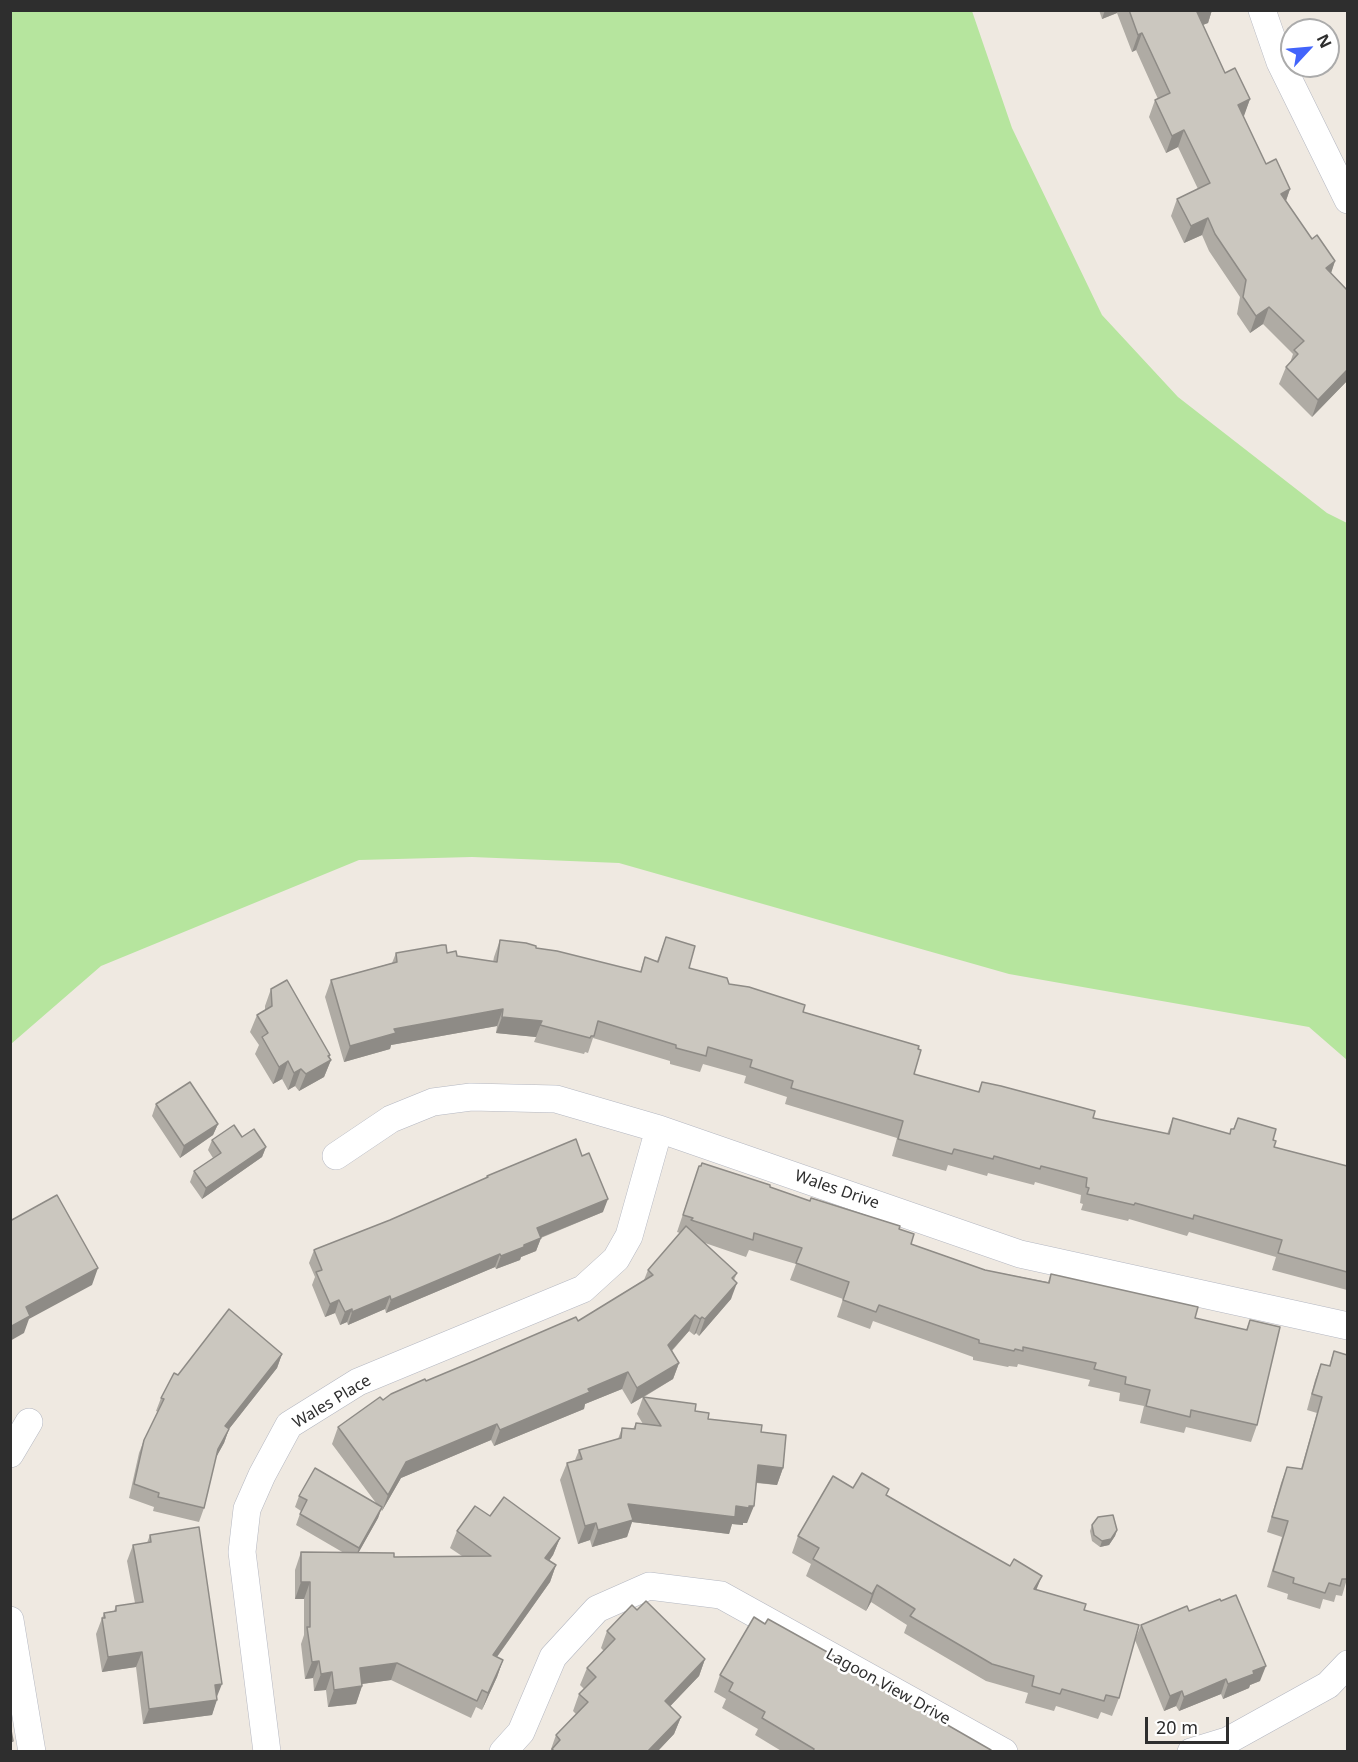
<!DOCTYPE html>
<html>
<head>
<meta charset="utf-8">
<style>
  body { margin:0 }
  #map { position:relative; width:1358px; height:1762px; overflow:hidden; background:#efe9e1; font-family:"Noto Sans",sans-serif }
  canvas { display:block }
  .frame { position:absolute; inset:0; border:12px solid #2e2e2e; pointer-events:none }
  .north { position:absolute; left:1280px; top:18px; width:60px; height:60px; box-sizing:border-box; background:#fff; border:2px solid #ababab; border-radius:50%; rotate:64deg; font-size:16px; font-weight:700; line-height:24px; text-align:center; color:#2e2e2e }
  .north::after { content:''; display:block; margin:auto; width:21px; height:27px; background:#4264fb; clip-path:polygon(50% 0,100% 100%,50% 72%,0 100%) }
  .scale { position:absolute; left:1145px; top:1717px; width:84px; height:27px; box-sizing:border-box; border:3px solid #2e2e2e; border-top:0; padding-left:8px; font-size:18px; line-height:21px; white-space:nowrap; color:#2e2e2e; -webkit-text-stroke:4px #fff; paint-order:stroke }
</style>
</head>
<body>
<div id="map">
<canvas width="1358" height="1762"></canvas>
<div class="frame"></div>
<div class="north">N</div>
<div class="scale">20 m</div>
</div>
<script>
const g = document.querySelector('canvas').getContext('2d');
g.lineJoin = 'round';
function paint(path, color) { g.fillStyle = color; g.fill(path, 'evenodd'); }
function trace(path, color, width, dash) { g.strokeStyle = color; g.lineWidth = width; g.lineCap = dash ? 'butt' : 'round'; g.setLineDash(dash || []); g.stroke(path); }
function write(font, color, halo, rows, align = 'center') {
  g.font = font + ' "Noto Sans",sans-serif'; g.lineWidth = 5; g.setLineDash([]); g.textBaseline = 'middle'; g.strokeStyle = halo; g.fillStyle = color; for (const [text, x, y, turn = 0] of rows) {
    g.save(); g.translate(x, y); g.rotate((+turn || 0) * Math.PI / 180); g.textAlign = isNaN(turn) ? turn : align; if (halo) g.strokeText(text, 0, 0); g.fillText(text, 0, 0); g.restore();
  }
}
const green = new Path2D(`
  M 11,10 L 972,11 L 1012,128 L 1102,315 L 1178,397 L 1327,513 L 1347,523 L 1347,1060 L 1309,1027 L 1009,974 L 619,863 L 472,857 L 359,860 L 101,966 L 11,1044 Z`);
const minor = new Path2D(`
  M 1262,10 L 1280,62 L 1348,200
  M 336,1156 L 391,1119 L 433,1102 L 471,1097 L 556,1099 L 659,1129 L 1020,1254 L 1348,1326
  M 10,1454 L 29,1422
  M 10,1620 L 32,1752
  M 267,1752 L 242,1552 L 247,1509 L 262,1475 L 289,1425 L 358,1382 L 583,1289 L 616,1259 L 629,1236 L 659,1129
  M 503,1752 L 521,1732 L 553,1657 L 597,1609 L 649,1586 L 721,1595 L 1004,1752
  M 1191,1752 L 1227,1741 L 1328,1685 L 1348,1664`);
const wall = new Path2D(`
  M 1099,10 L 1212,10 L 1208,23 L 1203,25 L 1225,73 L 1250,99 L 1243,117 L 1266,164 L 1290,189 L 1286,201 L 1312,239 L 1335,261 L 1331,273 L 1347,290 L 1347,381 L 1312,417 L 1279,384 L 1286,367 L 1290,363 L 1293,354 L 1263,324 L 1250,333 L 1237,314 L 1240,297 L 1209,251 L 1202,235 L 1184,243 L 1171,216 L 1177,199 L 1198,189 L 1178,147 L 1166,153 L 1149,117 L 1155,100 L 1158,99 L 1136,50 L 1132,52 L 1117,13 L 1102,19 Z
  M 666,937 L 689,968 L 729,984 L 803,1012 L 914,1074 L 978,1092 L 982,1082 L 1093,1118 L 1167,1134 L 1173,1118 L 1229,1134 L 1233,1129 L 1238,1118 L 1273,1140 L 1274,1147 L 1347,1166 L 1347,1290 L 1272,1270 L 1276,1257 L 1189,1232 L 1187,1236 L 1129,1219 L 1128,1221 L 1081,1210 L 1083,1204 L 1080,1203 L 1081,1195 L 1035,1182 L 1034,1185 L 988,1173 L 987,1176 L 948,1165 L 946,1171 L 892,1156 L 897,1138 L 785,1104 L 787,1097 L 744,1083 L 746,1076 L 703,1064 L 700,1072 L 670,1064 L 670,1061 L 593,1038 L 588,1053 L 585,1052 L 584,1054 L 534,1042 L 536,1037 L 496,1033 L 497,1026 L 391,1045 L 390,1049 L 344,1062 L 325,997 L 331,980 L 392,963 L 396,953 L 447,953 L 457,956 L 493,962 L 494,957 L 500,940 L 640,972 L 645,957 L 657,961 Z
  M 271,989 L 331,1060 L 324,1077 L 299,1091 L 295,1086 L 288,1090 L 282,1079 L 273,1084 L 255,1054 L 259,1045 L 250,1032 L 257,1015 L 265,1010 L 265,1006 Z
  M 156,1104 L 218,1124 L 213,1135 L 180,1158 L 152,1116 Z
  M 242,1137 L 266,1147 L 262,1157 L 202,1199 L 190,1182 L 194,1171 L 213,1158 L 208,1150 L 212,1140 Z
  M 699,1166 L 770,1187 L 810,1201 L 899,1229 L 911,1244 L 985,1270 L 1048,1282 L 1051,1274 L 1195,1318 L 1246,1330 L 1250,1320 L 1257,1425 L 1251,1442 L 1186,1427 L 1184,1433 L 1140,1423 L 1144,1406 L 1119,1401 L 1120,1393 L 1088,1386 L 1090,1380 L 1018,1364 L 1017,1367 L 1009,1366 L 1008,1367 L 973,1360 L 973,1357 L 873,1321 L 870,1329 L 837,1317 L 843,1299 L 790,1280 L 796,1264 L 749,1250 L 746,1257 L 705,1243 L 737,1273 L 734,1280 L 731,1299 L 699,1336 L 696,1333 L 694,1335 L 689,1331 L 672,1351 L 679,1363 L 673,1379 L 644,1397 L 695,1411 L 708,1419 L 761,1432 L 783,1468 L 777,1485 L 756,1483 L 747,1523 L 743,1523 L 743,1525 L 732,1524 L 729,1534 L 632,1522 L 627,1537 L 592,1547 L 590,1540 L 578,1544 L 560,1480 L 567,1463 L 575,1460 L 579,1450 L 618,1439 L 622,1428 L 633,1429 L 636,1423 L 643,1424 L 637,1414 L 643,1397 L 631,1404 L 622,1389 L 585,1404 L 584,1409 L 494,1446 L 491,1440 L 401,1478 L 382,1511 L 381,1510 L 378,1518 L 358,1553 L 394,1557 L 462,1556 L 450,1548 L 457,1531 L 490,1516 L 560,1538 L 553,1555 L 549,1561 L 556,1565 L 550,1582 L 497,1657 L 503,1660 L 497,1677 L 482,1710 L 476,1707 L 471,1718 L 391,1680 L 362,1684 L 362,1686 L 356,1704 L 328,1707 L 326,1690 L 314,1691 L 313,1678 L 305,1679 L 301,1644 L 304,1635 L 304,1599 L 295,1599 L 295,1570 L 301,1552 L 344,1553 L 296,1525 L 301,1511 L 295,1507 L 299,1496 L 376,1503 L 332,1444 L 338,1427 L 383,1400 L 426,1381 L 578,1321 L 644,1280 L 648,1270 L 680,1233 L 677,1232 Z
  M 487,1176 L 603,1212 L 541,1238 L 536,1251 L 521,1257 L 520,1260 L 496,1269 L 495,1267 L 386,1313 L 385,1309 L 348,1325 L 347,1322 L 340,1325 L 335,1313 L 325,1317 L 312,1285 L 315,1277 L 309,1263 L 314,1250 L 390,1220 L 486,1178 Z
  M 1334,1351 L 1347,1579 L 1342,1596 L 1336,1595 L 1334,1602 L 1323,1599 L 1320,1609 L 1287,1599 L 1288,1594 L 1267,1587 L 1282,1537 L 1267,1532 L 1281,1483 L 1287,1467 L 1301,1469 L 1317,1413 L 1307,1410 L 1315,1380 L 1321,1364 L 1329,1366 Z
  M 282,1354 L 277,1368 L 229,1429 L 224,1443 L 216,1457 L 204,1508 L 199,1522 L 153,1511 L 154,1507 L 129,1498 L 139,1453 L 144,1440 L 158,1412 L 156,1411 L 161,1398 L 178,1375 Z
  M 853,1488 L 887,1495 L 1036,1590 L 1084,1610 L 1119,1698 L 1112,1716 L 1101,1712 L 1098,1719 L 1056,1706 L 1054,1711 L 1025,1703 L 1028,1693 L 986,1681 L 904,1633 L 907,1625 L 871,1602 L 866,1611 L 806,1576 L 811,1564 L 792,1553 L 798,1536 Z
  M 1092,1525 L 1117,1530 L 1115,1536 L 1109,1545 L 1100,1547 L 1092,1541 L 1090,1531 Z
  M 150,1535 L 217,1697 L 212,1715 L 143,1724 L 136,1667 L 102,1672 L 96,1634 L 104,1613 L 114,1611 L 116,1606 L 135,1603 L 127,1561 L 133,1545 L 147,1543 Z
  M 637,1610 L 705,1659 L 699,1676 L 670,1706 L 681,1717 L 674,1734 L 657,1752 L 550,1752 L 556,1735 L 576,1714 L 573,1711 L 579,1694 L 584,1689 L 580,1685 L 587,1668 L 604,1651 L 601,1648 L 607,1631 Z
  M 1189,1611 L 1260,1681 L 1250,1685 L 1249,1688 L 1223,1699 L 1221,1694 L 1179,1711 L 1176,1706 L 1164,1711 L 1135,1640 L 1141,1625 Z
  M 765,1624 L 838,1658 L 837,1661 L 990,1752 L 783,1752 L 755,1735 L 758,1729 L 722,1708 L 726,1699 L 714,1692 L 720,1675 Z`);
const shadedWall = new Path2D(`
  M 1105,10 L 1118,10 L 1117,13 L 1102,19 Z
  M 1202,10 L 1212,10 L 1208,23 L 1191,29 L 1197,12 Z
  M 1142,33 L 1136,50 L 1132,52 L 1138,35 Z
  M 1250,99 L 1244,116 L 1231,122 L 1238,105 Z
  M 1184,130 L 1178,147 L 1166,153 L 1172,136 Z
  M 1290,189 L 1284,206 L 1281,194 Z
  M 1208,218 L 1202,235 L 1184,243 L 1191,226 Z
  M 1335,261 L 1329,279 L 1326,268 Z
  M 1269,307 L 1263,324 L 1250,333 L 1256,316 Z
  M 1347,370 L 1347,381 L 1312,417 L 1318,400 Z
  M 503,1009 L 497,1026 L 391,1045 L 390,1049 L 344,1062 L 350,1046 L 394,1029 Z
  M 502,1017 L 542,1021 L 536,1037 L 496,1033 Z
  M 330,1055 L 328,1061 L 331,1060 L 324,1077 L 299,1091 L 306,1074 Z
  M 288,1061 L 282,1079 L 273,1084 L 279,1067 Z
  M 301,1069 L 295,1086 L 288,1090 L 294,1073 Z
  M 218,1124 L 213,1135 L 180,1158 L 184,1146 Z
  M 266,1147 L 262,1157 L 202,1199 L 206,1188 Z
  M 608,1199 L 603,1212 L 532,1241 L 537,1228 Z
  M 541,1238 L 536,1251 L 521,1257 L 520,1260 L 496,1269 L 501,1256 L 524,1245 Z
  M 500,1254 L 495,1267 L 386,1313 L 391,1300 Z
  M 98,1268 L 92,1285 L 29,1319 L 24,1333 L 10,1341 L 10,1327 L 26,1307 Z
  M 737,1283 L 731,1299 L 699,1336 L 705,1319 Z
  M 390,1296 L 385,1309 L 348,1325 L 352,1312 Z
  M 339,1300 L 335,1313 L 325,1317 L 330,1304 Z
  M 352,1309 L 347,1322 L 340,1325 L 345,1312 Z
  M 695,1315 L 689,1331 L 662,1361 L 668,1345 Z
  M 702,1317 L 696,1333 L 694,1335 L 700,1319 Z
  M 282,1354 L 277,1368 L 229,1429 L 224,1443 L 213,1463 L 225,1426 Z
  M 679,1363 L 673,1379 L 631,1404 L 637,1388 Z
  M 628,1372 L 622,1389 L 585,1404 L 584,1409 L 494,1446 L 500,1430 L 588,1389 Z
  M 497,1424 L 491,1440 L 401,1478 L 382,1511 L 388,1495 L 406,1462 Z
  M 758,1465 L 783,1468 L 777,1485 L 752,1482 Z
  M 628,1504 L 736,1506 L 754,1506 L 747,1523 L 743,1523 L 743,1525 L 732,1524 L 729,1534 L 632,1522 L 627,1537 L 592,1547 L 598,1530 Z
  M 382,1507 L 378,1518 L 355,1559 L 359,1548 Z
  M 596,1523 L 590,1540 L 578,1544 L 585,1526 Z
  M 1117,1530 L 1115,1536 L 1109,1545 L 1100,1547 L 1102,1541 Z
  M 560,1538 L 553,1555 L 539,1575 L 545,1558 Z
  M 556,1565 L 550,1582 L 486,1672 L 493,1655 Z
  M 1042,1576 L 1035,1593 L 1034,1589 Z
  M 301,1582 L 310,1582 L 304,1599 L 295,1599 Z
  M 877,1585 L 871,1602 L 866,1611 L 872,1594 Z
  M 142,1652 L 136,1667 L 102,1672 L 108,1657 Z
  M 705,1659 L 699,1676 L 659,1718 L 665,1701 Z
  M 503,1660 L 497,1677 L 482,1710 L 488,1693 Z
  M 319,1661 L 313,1678 L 305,1679 L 312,1662 Z
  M 397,1663 L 391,1680 L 354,1685 L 360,1668 Z
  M 1266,1666 L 1260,1681 L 1250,1685 L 1249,1688 L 1223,1699 L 1228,1684 L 1253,1671 Z
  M 332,1672 L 326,1690 L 314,1691 L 321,1674 Z
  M 1226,1679 L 1221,1694 L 1179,1711 L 1184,1697 Z
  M 222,1684 L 216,1699 L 215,1685 Z
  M 362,1686 L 356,1704 L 328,1707 L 334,1690 Z
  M 1182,1691 L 1176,1706 L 1164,1711 L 1170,1696 Z
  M 217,1700 L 212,1715 L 143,1724 L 149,1709 Z
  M 681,1717 L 674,1734 L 657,1752 L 647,1752 Z`);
const building = new Path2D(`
  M 1129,10 L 1202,10 L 1197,12 L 1225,73 L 1235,68 L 1250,99 L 1238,105 L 1266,164 L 1276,159 L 1290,189 L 1281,194 L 1312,239 L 1317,235 L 1335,261 L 1326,268 L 1347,290 L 1347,370 L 1318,400 L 1286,367 L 1298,354 L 1294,350 L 1304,341 L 1269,307 L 1256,316 L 1243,297 L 1246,280 L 1215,234 L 1208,218 L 1191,226 L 1177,199 L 1210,183 L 1184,130 L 1172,136 L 1155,100 L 1170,93 L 1142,33 L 1138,35 Z
  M 666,937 L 695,946 L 689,968 L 727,978 L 729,984 L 749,987 L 805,1005 L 803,1012 L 919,1046 L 918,1049 L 921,1050 L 914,1074 L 979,1092 L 982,1082 L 1001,1086 L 1095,1111 L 1093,1118 L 1169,1134 L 1173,1118 L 1230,1134 L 1231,1129 L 1234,1129 L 1238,1118 L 1276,1129 L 1273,1140 L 1276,1141 L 1274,1147 L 1347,1166 L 1347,1272 L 1278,1253 L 1282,1240 L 1194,1215 L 1193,1219 L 1135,1203 L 1134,1205 L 1087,1194 L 1089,1188 L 1086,1187 L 1087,1178 L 1041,1166 L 1040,1169 L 994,1156 L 993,1159 L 954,1149 L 952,1154 L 898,1139 L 903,1121 L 791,1088 L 793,1081 L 750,1067 L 752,1060 L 708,1047 L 706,1056 L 676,1048 L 676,1045 L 598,1021 L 594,1036 L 591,1036 L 590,1038 L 540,1025 L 542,1021 L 502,1017 L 503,1009 L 394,1029 L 396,1033 L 350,1046 L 331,980 L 397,962 L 396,953 L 442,945 L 446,945 L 447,953 L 456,951 L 457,956 L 497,962 L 500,940 L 526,943 L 536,946 L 536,948 L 557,951 L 641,972 L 645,957 L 658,962 Z
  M 287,980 L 330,1055 L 328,1056 L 331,1060 L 306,1074 L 301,1069 L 294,1073 L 288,1061 L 279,1067 L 262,1037 L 268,1033 L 257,1015 L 272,1006 L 271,989 Z
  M 190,1082 L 218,1124 L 184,1146 L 156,1104 Z
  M 234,1125 L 242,1137 L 254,1129 L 266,1147 L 206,1188 L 194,1171 L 221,1153 L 212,1140 Z
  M 576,1139 L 582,1156 L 589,1153 L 608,1199 L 537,1228 L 541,1238 L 524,1245 L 524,1247 L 501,1256 L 500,1254 L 391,1300 L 390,1296 L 352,1312 L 352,1309 L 345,1312 L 339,1300 L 330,1304 L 316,1272 L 322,1270 L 314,1250 L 316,1249 L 390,1220 L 488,1177 L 487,1176 Z
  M 702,1163 L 770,1185 L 770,1187 L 810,1201 L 811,1198 L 900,1226 L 899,1229 L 914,1234 L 911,1244 L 985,1270 L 1049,1283 L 1051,1274 L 1198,1307 L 1195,1318 L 1247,1330 L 1250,1320 L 1280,1327 L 1257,1425 L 1191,1410 L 1190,1417 L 1146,1406 L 1150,1390 L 1125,1384 L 1126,1377 L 1094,1369 L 1096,1363 L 1023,1347 L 1023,1351 L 1015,1349 L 1014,1351 L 979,1343 L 979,1340 L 879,1305 L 876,1312 L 843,1300 L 849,1282 L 796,1263 L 802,1248 L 754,1233 L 753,1240 L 691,1220 L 693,1218 L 683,1215 L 699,1166 L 701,1166 Z
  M 57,1195 L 98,1268 L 26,1307 L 30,1316 L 10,1327 L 10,1221 Z
  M 686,1226 L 737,1273 L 732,1278 L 737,1283 L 705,1319 L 702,1317 L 700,1319 L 695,1315 L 668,1345 L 679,1363 L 637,1388 L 628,1372 L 588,1389 L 590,1392 L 500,1430 L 497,1424 L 406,1462 L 388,1495 L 338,1427 L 380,1397 L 383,1400 L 391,1394 L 425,1379 L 426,1381 L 474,1361 L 576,1317 L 578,1321 L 653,1275 L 648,1270 Z
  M 229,1309 L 282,1354 L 225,1426 L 229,1429 L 218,1449 L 204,1508 L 158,1497 L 159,1493 L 134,1484 L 144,1440 L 164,1399 L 161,1398 L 174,1373 L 178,1375 Z
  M 1334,1351 L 1347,1355 L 1347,1579 L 1342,1579 L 1340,1586 L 1329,1583 L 1325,1593 L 1293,1583 L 1294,1578 L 1273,1571 L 1288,1521 L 1272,1517 L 1287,1467 L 1302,1469 L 1322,1397 L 1312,1394 L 1321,1364 L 1330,1366 Z
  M 643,1397 L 696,1404 L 695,1411 L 709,1413 L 708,1419 L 762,1425 L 761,1432 L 786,1435 L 783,1468 L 758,1465 L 754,1506 L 749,1506 L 749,1508 L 736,1506 L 735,1517 L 628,1504 L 633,1520 L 598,1530 L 596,1523 L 585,1526 L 567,1463 L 582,1459 L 579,1450 L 621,1438 L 622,1428 L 635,1429 L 636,1423 L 661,1426 Z
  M 315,1468 L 382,1507 L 359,1548 L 300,1514 L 307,1500 L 299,1496 Z
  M 862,1473 L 889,1489 L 886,1495 L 943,1528 L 1010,1566 L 1014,1559 L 1042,1576 L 1034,1589 L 1086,1604 L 1084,1610 L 1139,1625 L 1119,1698 L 1106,1695 L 1104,1701 L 1062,1689 L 1060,1694 L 1032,1686 L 1034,1676 L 992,1664 L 910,1616 L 915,1609 L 877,1585 L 872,1594 L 813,1559 L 819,1548 L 798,1536 L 833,1476 L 853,1488 Z
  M 504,1497 L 560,1538 L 545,1558 L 556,1565 L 493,1655 L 503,1660 L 488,1693 L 482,1690 L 477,1701 L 397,1663 L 360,1668 L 362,1686 L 334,1690 L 332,1672 L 321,1674 L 319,1661 L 312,1662 L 307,1627 L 310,1627 L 310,1582 L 301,1582 L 301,1552 L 394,1553 L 394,1557 L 491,1556 L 457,1531 L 475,1506 L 490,1516 Z
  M 1113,1515 L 1117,1530 L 1111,1539 L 1102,1541 L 1094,1535 L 1092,1525 L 1098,1517 Z
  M 199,1527 L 222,1684 L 215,1685 L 217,1700 L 149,1709 L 142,1652 L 108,1657 L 102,1618 L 105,1618 L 104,1613 L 116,1611 L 116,1606 L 143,1602 L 133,1545 L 151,1542 L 150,1535 Z
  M 1236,1595 L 1266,1666 L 1253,1671 L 1254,1674 L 1228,1684 L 1226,1679 L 1184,1697 L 1182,1691 L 1170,1696 L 1141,1625 L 1187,1606 L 1189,1611 L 1220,1599 L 1221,1601 Z
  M 646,1601 L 705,1659 L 665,1701 L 681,1717 L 647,1752 L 555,1752 L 552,1749 L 560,1740 L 556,1735 L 588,1702 L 579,1694 L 596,1677 L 587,1668 L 615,1639 L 607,1631 L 632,1605 L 637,1610 Z
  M 754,1617 L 765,1624 L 768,1619 L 838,1658 L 836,1661 L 991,1750 L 990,1752 L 813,1752 L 814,1749 L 762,1718 L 765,1712 L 729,1691 L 733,1683 L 720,1675 Z
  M 10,1725 L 13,1741 L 10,1742 Z`);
const streetNames = [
  ["Wales Drive",837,1190,19],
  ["Wales Place",332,1402,-31],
  ["Lagoon View Drive",888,1687,29]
];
paint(green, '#b6e59e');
trace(minor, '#b4b7c1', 28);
trace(minor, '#fff', 27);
paint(wall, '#afaba4');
paint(shadedWall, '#8e8b86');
paint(building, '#cbc7bf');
trace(building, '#8e8b86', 1.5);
write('16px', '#2e2e2e', '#fff', streetNames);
</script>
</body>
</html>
